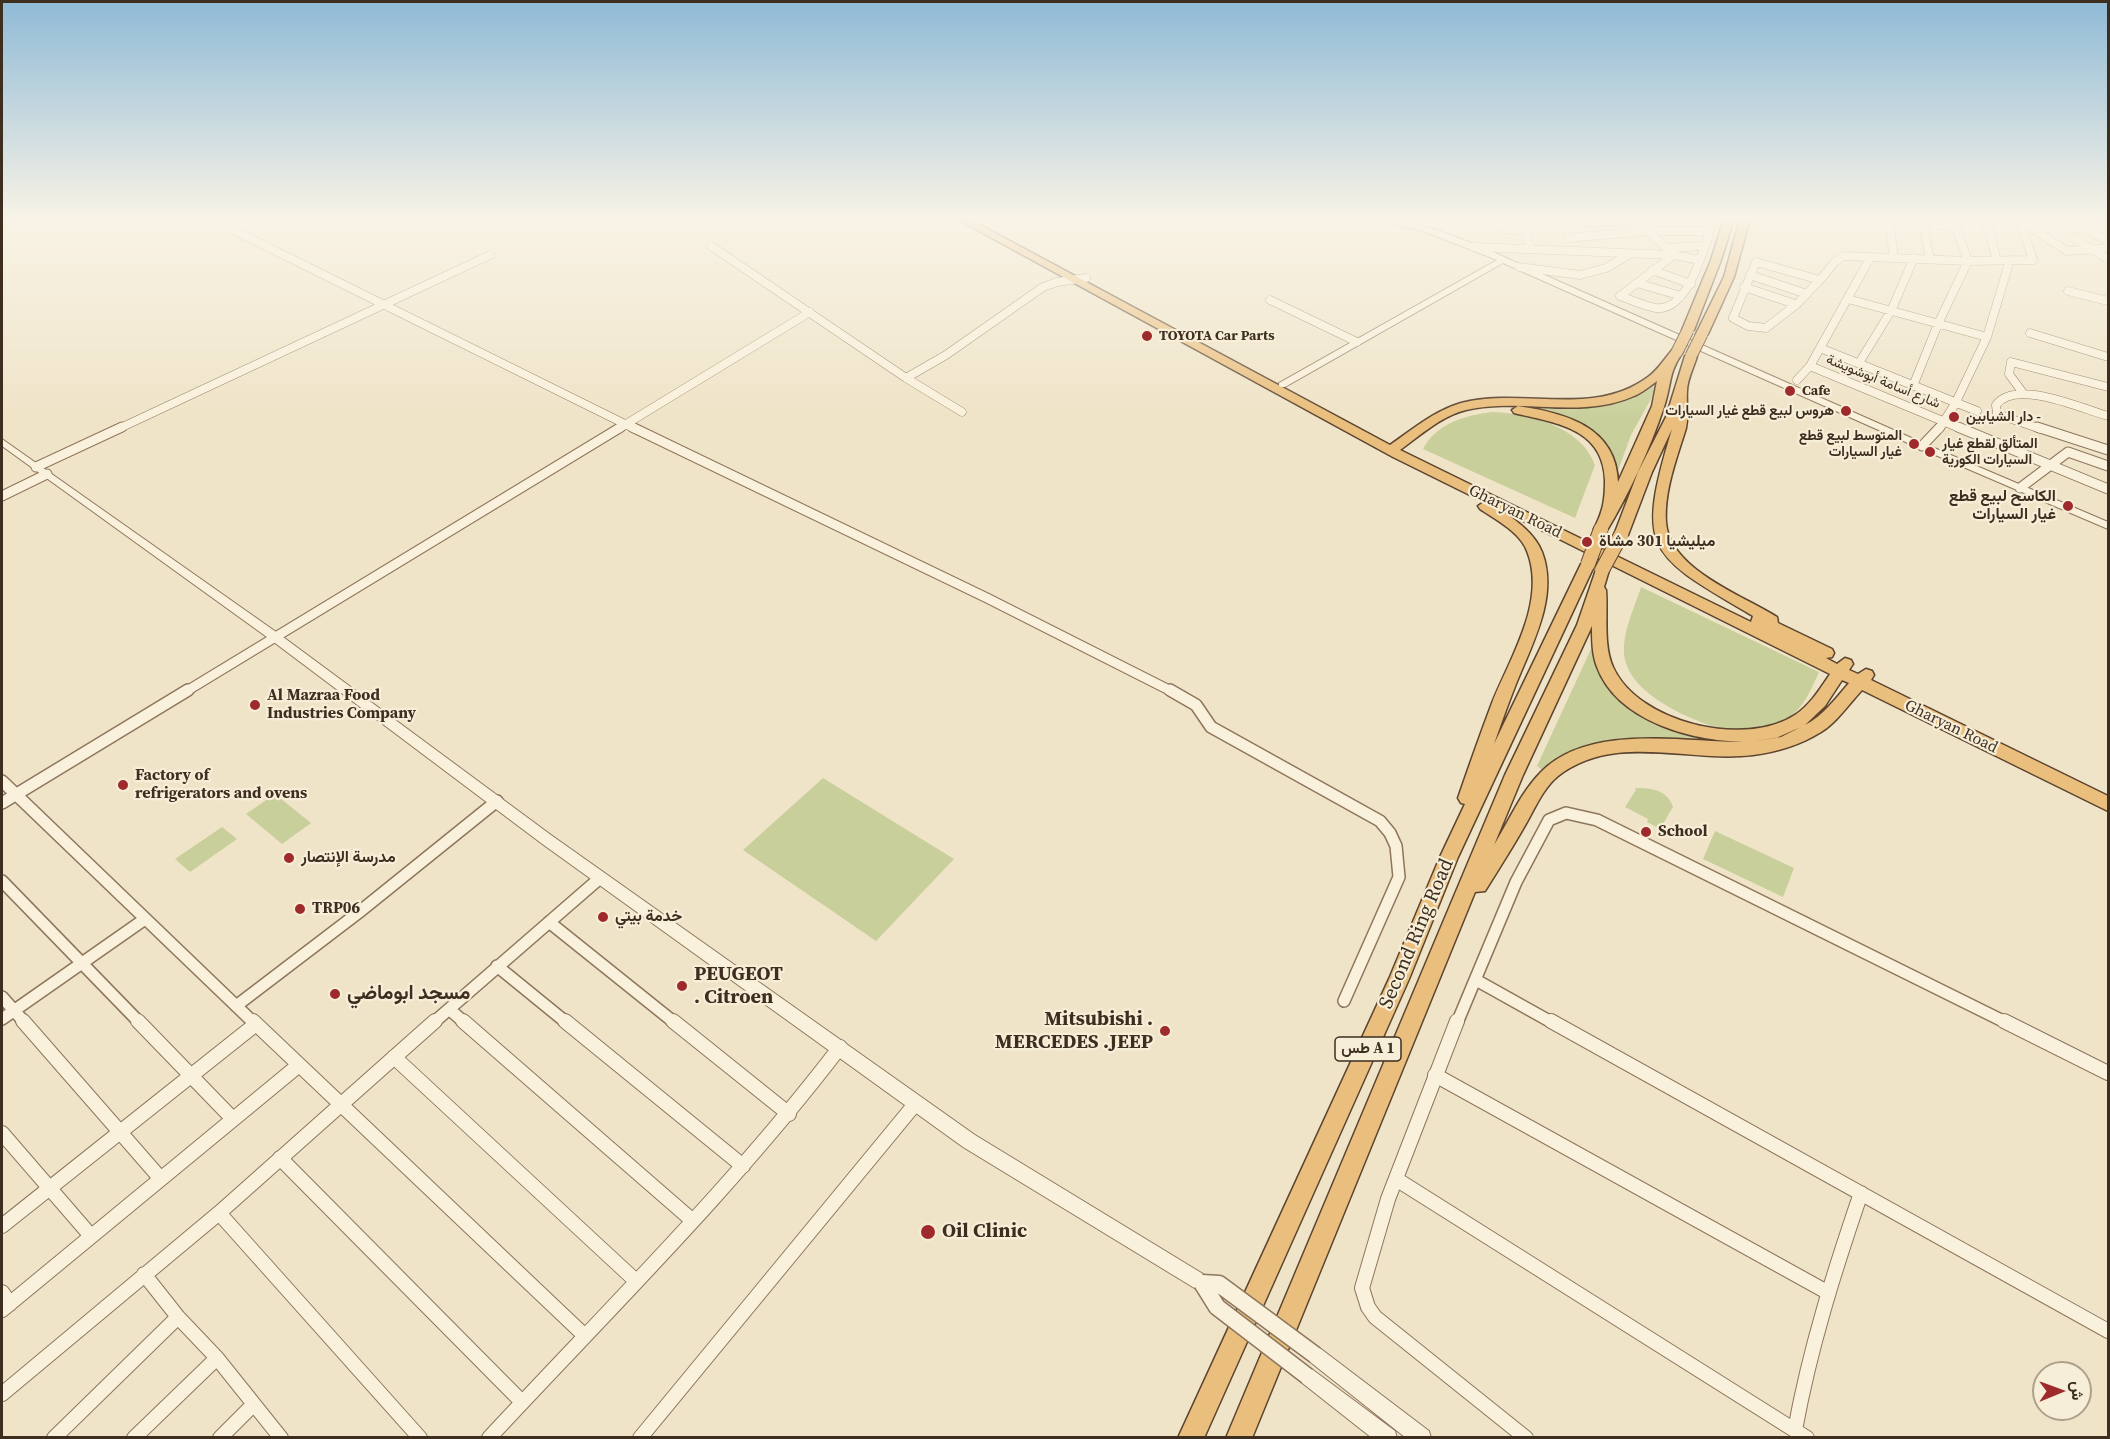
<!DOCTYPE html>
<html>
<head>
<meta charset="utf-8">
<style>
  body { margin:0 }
  #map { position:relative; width:2110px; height:1439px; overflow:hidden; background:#f0e4c8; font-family:"Source Serif 4",Vazirmatn,serif }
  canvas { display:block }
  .frame { position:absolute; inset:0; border:3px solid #3d2e20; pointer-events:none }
  .north { position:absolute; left:2032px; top:1361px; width:60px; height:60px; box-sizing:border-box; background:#f7eed8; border:2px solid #ada18e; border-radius:50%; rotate:89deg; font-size:16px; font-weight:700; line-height:24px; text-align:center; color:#3d2e20 }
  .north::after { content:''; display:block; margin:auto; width:21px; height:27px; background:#9e2a2b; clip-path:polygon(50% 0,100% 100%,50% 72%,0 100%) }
</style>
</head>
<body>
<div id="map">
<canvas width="2110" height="1439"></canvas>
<div class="frame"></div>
<div class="north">ش</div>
</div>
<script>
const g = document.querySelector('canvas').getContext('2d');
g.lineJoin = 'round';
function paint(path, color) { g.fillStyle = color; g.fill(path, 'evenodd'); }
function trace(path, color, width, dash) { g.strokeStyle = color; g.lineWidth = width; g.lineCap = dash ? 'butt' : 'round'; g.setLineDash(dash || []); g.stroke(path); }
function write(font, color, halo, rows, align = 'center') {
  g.font = font + ' "Source Serif 4",Vazirmatn,serif'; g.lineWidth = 4.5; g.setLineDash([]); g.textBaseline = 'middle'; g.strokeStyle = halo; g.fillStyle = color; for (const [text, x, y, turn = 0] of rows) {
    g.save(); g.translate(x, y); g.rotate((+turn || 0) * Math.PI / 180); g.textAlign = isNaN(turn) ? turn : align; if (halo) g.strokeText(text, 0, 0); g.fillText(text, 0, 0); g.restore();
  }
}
const green = new Path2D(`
  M 1659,378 L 1651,399 L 1631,435 L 1616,476 L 1606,448 L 1544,411 L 1501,405 L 1613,403 L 1634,397 Z
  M 1492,412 C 1530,413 1581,427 1595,465 L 1575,518 L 1423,449 C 1436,424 1465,415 1492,412 Z
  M 1641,587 L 1819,672 C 1810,692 1803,710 1783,722 C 1769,730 1748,733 1733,731 C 1701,726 1639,699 1627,666 C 1617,642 1634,610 1641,587 Z
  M 1597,636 L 1597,651 L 1638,712 L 1673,731 L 1706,741 L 1665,744 L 1604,742 L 1584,748 L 1545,772 L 1537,766 Z
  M 823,778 L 954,859 L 876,941 L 743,850 Z
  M 1635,788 C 1650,788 1667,789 1673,807 L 1660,829 L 1647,822 L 1648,819 L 1625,807 L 1636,790 Z
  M 275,794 L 311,823 L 282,844 L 246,814 Z
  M 222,827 L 237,839 L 190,872 L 175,859 Z
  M 1715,831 L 1794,868 L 1783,897 L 1703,859 Z`);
const minorFar3 = new Path2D(`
  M 211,219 L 635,429
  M 723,219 L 727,221
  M 1478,219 L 1505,229 L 1525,231
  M 1520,219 L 1531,249
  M 1889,219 L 1894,258
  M 1922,219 L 1930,259
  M 1985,219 L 1997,260
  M 2070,219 L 2108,241
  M 2020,220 L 2067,251 L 2108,248
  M 1922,222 L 1954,227
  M 1556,225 L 1651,219
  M 2092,229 L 2108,227
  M 1568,238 L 1647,231 L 1709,231
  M 2075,239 L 2108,259
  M 711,246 L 906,378 L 962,412
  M 1474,247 L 1674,255 L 1700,260
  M 1666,248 L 1703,246
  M 1756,262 L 1820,280 L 1797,304 L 1766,328 L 1748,326 L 1733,318 Z
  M 1519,267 L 1580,275 L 1606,268 L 1630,254
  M 1652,270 L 1691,284
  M 1750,275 L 1807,294
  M 1820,280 L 1835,262 L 1843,256 L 1968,261 L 2033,260 L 2020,220 L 2028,219
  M 1637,283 L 1681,296
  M 1744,287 L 1795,304
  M 2068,291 L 2108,301
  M 1620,296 C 1631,300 1644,306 1656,308 C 1690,312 1705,243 1714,219
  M 1620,296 L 1674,255 L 1635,219
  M 1848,299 L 1987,337
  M 1270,300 L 1357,342
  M 2030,333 L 2108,357
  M 1820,348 L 1977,411
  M 1859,363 L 1891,311 L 1914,258
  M 1810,366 L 1962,429
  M 906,378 L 946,355 L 1043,287 L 1057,282 L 1086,278
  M 1797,380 L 1810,366 L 1870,258
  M 1913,386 L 1938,324 L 1968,261 L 1953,219
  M 2023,393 L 2009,374 L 2011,362 L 2108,387
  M 118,429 L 490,255
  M 618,429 L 810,312
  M 1939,429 L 1955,404 L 1987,337 L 2010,260
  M 2041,429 L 1997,414 L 1996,405 C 2015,378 2082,409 2108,416`);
const minorFar2 = new Path2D(`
  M 632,427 L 987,598 L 1173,692
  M 1958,427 L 2108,489
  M 2037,427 L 2108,450
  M 1922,446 L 1940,427
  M 36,467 L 122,427
  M 2020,488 L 2068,452 L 2108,466
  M 2,496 L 47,474
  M 185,692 L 621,427`);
const minorFar1 = new Path2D(`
  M 1170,690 L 1196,705 L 1211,727 L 1380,821 L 1390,833 L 1396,846 L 1399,877 L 1344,1001
  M 2,781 L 254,1023
  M 2,803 L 188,690
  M 2,881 L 140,1023
  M 549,922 L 675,1023
  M 497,966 L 567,1023
  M 1476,980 L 1553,1023
  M 2,997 L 25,1023
  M 236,1006 L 358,913 L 497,801
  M 449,1009 L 465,1023
  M 2,1019 L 145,919
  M 433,1023 L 600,878
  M 1457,1023 L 1516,882 L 1549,820 L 1566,813 L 1597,820 L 2007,1023`);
const minor = new Path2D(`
  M 23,1021 L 161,1179
  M 138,1021 L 233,1119
  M 253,1021 L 584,1335
  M 463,1021 L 693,1221
  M 565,1021 L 743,1166
  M 673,1021 L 789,1114
  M 1457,1021 L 1388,1199 L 1362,1288 L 1368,1307 L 1375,1317 L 1526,1438
  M 1551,1021 L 2108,1331
  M 2004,1021 L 2108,1073
  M 394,1057 L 636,1281
  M 1435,1075 L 1827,1292
  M 2,1133 L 91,1236
  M 280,1158 L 521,1401
  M 1396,1179 L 1807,1438
  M 219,1213 L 420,1438
  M 2,1226 L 256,1024
  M 144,1274 L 178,1317 L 217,1358 L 281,1438
  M 2,1292 L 10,1304
  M 2,1310 L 299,1065
  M 2,1394 L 219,1213 L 435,1021
  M 1795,1430 C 1810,1348 1834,1272 1861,1193
  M 54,1438 L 178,1317
  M 134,1438 L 217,1358
  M 220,1438 L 253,1405
  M 489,1438 C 608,1310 734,1186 840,1047
  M 640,1438 L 916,1103`);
const tertiary = new Path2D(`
  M 1377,219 C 1409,217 1447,234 1477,245 L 1925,444 L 2108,522 L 2108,529 L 1919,448 L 1503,263 L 1285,387 L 1279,387 L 1279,383 L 1497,260 L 1428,233 Z
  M 2,439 L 279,634 L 551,835 L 975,1135 L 1208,1277 L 1211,1283 L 1208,1289 L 1202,1292 L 1196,1289 L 963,1147 L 541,843 L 271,640 L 2,446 Z
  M 1315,1346 L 1321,1349 L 1429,1431 L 1431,1438 L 1406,1438 L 1309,1361 L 1306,1355 L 1309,1349 Z
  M 1307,1367 L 1313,1370 L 1395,1431 L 1397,1438 L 1372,1438 L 1301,1382 L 1298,1376 L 1301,1370 Z`);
const trunk = new Path2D(`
  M 957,219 L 969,219 L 1390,445 C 1413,429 1434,411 1461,403 C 1524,387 1593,418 1648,377 C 1658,370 1665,358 1673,349 L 1681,349 L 1683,352 C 1668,373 1672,383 1664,407 C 1650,449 1629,494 1606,532 L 1596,532 L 1594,529 C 1603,511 1605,501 1605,480 C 1603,427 1554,423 1514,413 L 1512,410 L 1518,406 C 1564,413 1616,426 1618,482 L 1652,406 L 1657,381 C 1650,386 1642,393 1634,396 C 1581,420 1521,397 1466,410 C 1441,416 1421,435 1400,450 L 1751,622 L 1753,616 C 1648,554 1635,552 1672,429 L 1652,472 L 1628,535 L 1621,540 L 1614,535 L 1638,472 L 1666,417 L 1685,356 L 1691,352 L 1695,353 L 1697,356 C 1694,367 1687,380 1687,391 C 1686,405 1689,414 1686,428 C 1677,458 1664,490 1666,522 C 1669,569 1742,595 1777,617 L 1778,623 L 1832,649 L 1834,653 L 1832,657 L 1826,658 L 1837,664 L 1845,658 L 1851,660 L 1853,664 L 1849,670 L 1858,674 L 1866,669 L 1872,671 L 1874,675 L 1871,680 L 2108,796 L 2108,811 L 1862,690 C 1849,704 1837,722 1821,732 C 1800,745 1777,752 1753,755 C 1687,763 1616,732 1558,776 C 1542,789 1534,811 1523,829 C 1511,850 1498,870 1485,891 L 1475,892 L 1252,1438 L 1226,1438 L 1505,775 L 1577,625 L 1597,567 L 1607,567 L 1609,570 L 1604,587 L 1606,590 C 1608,614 1603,645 1613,667 C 1638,723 1745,748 1795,715 C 1810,705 1820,689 1830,674 L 1501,510 C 1517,521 1535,534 1542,552 C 1559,596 1532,644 1516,684 C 1508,704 1501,724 1494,744 L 1581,564 L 1588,559 L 1595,564 L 1458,857 L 1409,979 L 1204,1438 L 1178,1438 L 1389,979 L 1440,857 L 1465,804 L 1461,803 L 1458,798 C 1469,766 1480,735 1492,703 C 1510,658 1547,601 1527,551 C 1520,532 1496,520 1480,509 L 1478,506 L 1484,502 L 1393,457 ZM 1592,626 C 1592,639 1592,654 1597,667 C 1618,723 1696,742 1749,742 C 1687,743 1590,722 1541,772 C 1521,792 1509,821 1494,845 L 1523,775 ZM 1842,680 L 1849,683 C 1836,698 1823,716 1805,725 L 1825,706 ZM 1801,727 L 1781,737 L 1750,742 L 1776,738 Z
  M 1724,219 L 1734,219 L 1721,260 L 1694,330 L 1688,333 L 1684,332 L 1682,330 L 1711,260 Z
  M 1740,219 L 1750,219 L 1734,277 L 1708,334 L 1706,336 L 1698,336 L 1696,334 L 1724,277 Z`);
const tertiaryBridge = new Path2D(`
  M 1202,1283 L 1217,1307 L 1307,1376
  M 1202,1283 L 1219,1284 L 1315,1355`);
const trunkBridgeFar1 = new Path2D(`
  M 1677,352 L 1688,330
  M 1691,356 L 1702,334`);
const trunkBridge = new Path2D(`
  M 1588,564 L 1601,529
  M 1602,570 L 1621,535`);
const markers = [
  [1147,336,6,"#9e2a2b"],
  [1790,391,6,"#9e2a2b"],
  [1846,411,6,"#9e2a2b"],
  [1954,417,6,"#9e2a2b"],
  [1914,444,6,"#9e2a2b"],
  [1930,452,6,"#9e2a2b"],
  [2068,506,6,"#9e2a2b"],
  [1587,542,6,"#9e2a2b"],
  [255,705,6,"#9e2a2b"],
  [123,785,6,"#9e2a2b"],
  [1646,832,6,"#9e2a2b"],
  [289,858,6,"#9e2a2b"],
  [300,909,6,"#9e2a2b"],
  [603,917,6,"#9e2a2b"],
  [682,986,6,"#9e2a2b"],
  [335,994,6,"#9e2a2b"],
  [1165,1031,6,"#9e2a2b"],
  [928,1232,8,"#9e2a2b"]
];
const farPoinames = [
  ["TOYOTA Car Parts",1159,336],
  ["Cafe",1802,391],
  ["هروس لبيع قطع غيار السيارات",1834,411,"right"],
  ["دار الشيابين -",1966,417],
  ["المتوسط لبيع قطع",1902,436,"right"],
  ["غيار السيارات",1902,452,"right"],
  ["المتألق لقطع غيار",1942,444],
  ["السيارات الكورية",1942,460]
];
const farStreetnames = [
  ["شارع أسامة أبوشويشة",1883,382,22]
];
const shields = [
  [1368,1049,66]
];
const shieldNames = [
  ["طس A 1",1368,1049]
];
const poiNames = [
  ["الكاسح لبيع قطع",2056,497,"right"],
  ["غيار السيارات",2056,515,"right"],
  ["ميليشيا 301 مشاة",1599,542],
  ["Al Mazraa Food",267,696],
  ["Industries Company",267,714],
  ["Factory of",135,776],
  ["refrigerators and ovens",135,794],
  ["School",1658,832],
  ["مدرسة الإنتصار",301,858],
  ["TRP06",312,909],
  ["خدمة بيتي",615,917]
];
const streetNames = [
  ["Gharyan Road",1515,512,26],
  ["Gharyan Road",1951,727,26]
];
const nearStreetnames = [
  ["Second Ring Road",1417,934,-67]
];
const nearPoinames = [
  ["PEUGEOT",694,975],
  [". Citroen",694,998],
  ["مسجد ابوماضي",347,994],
  ["Mitsubishi .",1153,1020,"right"],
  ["MERCEDES .JEEP",1153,1043,"right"],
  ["Oil Clinic",942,1232]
];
paint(green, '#c9cf9b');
trace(minorFar3, '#8d765c', 9);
trace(minorFar2, '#8d765c', 11);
trace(minorFar1, '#8d765c', 14);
trace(minor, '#8d765c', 16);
trace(tertiary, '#8d765c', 2);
trace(trunk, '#5b4430', 3);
trace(minorFar3, '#faf1dc', 8);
trace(minorFar2, '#faf1dc', 9);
trace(minorFar1, '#faf1dc', 11);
trace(minor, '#faf1dc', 14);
paint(tertiary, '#faf1dc');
paint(trunk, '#eabe7c');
trace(tertiaryBridge, '#8d765c', 19, []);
trace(trunkBridgeFar1, '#5b4430', 13, []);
trace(trunkBridge, '#5b4430', 16, []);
trace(tertiaryBridge, '#faf1dc', 16);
trace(trunkBridgeFar1, '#eabe7c', 11);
trace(trunkBridge, '#eabe7c', 14);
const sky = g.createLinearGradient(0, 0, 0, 420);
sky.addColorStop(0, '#8fbad6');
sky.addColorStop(0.52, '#f8f3e6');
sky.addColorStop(1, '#f8f3e600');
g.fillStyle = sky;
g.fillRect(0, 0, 2110, 420);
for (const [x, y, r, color] of markers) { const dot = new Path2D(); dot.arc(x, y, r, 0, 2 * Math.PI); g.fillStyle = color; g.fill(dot); trace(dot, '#f7eed8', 2); }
write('bold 14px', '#3d2e20', '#f7eed8', farPoinames, 'left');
write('14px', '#3d2e20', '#f7eed8', farStreetnames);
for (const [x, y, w] of shields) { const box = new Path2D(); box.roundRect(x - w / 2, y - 12, w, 24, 4.5); g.fillStyle = '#f7eed8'; g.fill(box); trace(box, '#3d2e20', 1.5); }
write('bold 15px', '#3d2e20', null, shieldNames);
write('bold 16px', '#3d2e20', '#f7eed8', poiNames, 'left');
write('16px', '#3d2e20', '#f7eed8', streetNames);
write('20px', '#3d2e20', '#f7eed8', nearStreetnames);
write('bold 20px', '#3d2e20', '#f7eed8', nearPoinames, 'left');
</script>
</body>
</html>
